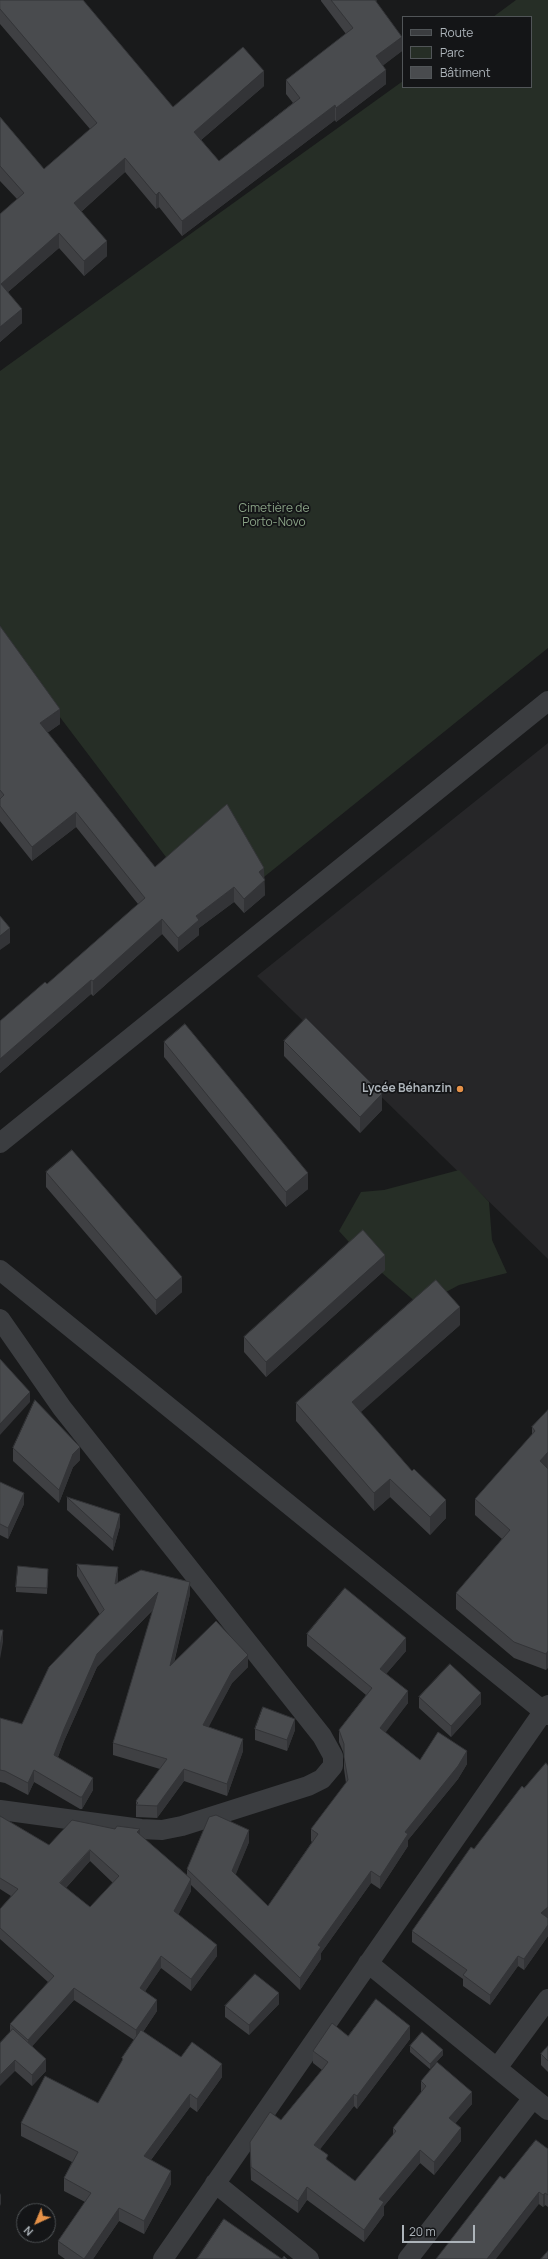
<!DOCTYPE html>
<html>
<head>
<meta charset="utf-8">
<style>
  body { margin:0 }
  #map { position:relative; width:548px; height:2259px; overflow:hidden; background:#191a1b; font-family:Manrope,sans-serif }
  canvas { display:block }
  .legend { position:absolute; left:402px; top:16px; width:130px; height:72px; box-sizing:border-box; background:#141517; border:1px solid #515558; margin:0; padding:5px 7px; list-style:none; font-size:12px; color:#adb4ba }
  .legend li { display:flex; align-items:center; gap:8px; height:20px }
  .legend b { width:20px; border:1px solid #515558 }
  .north { position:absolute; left:16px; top:2203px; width:40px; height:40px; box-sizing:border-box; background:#141517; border:1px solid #515558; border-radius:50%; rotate:224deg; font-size:11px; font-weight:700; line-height:16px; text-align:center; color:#adb4ba }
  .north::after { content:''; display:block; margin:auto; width:14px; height:18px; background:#e59148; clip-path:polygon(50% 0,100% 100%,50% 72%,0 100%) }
  .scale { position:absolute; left:402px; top:2225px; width:73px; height:18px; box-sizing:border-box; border:2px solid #adb4ba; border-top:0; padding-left:5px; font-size:12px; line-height:14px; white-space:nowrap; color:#adb4ba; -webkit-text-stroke:3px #141517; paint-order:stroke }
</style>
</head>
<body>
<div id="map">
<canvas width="548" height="2259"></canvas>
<ul class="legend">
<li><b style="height:5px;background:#3b3d40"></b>Route</li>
<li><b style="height:11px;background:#262e26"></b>Parc</li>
<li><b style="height:11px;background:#494b4e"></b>Bâtiment</li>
</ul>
<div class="north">N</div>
<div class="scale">20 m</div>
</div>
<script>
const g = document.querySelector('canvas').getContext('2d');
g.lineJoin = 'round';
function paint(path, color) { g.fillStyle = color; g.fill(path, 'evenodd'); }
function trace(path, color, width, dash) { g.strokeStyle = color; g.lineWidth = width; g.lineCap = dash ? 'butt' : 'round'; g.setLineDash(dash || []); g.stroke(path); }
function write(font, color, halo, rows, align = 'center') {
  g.font = font + ' Manrope,sans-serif'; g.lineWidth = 3.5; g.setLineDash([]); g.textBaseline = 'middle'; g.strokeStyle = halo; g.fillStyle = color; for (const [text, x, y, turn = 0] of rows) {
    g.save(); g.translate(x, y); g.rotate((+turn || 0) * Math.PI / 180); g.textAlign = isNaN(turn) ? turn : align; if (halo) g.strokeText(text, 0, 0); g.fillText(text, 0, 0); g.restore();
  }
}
const built = new Path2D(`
  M 548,743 L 548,1259 L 257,976 Z`);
const green = new Path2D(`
  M 516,0 L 548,0 L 548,648 L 264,877 L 169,861 L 0,638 L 0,371 L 403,81 L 403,87 L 531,87 L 531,17 L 493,17 Z
  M 459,1170 L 489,1202 L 492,1240 L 507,1273 L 459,1285 L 420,1306 C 393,1281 363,1259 339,1231 L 361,1192 L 384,1190 Z`);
const minor = new Path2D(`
  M 0,1143 L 548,701
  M 0,1270 L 548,1715
  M 0,1319 L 62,1408 L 322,1736 L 333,1756 L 333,1766 L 322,1779 L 308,1786 L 182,1826 L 162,1830 L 141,1829 L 0,1810
  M 368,1963 L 548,2110
  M 497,2068 L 548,1999
  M 215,2183 L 309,2259
  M 163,2259 L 548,1705
  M 408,2259 L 533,2098`);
const wall = new Path2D(`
  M 0,0 L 173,107 L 264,86 L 201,140 L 219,161 L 293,103 L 286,94 L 286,80 L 346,34 L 321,1 L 321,0 L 377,0 L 376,1 L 402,51 L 383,65 L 386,84 L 336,122 L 335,120 L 182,236 L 159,207 L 156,209 L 125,172 L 81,212 L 107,256 L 84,276 L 59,248 L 8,292 L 22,323 L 0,342 L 0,214 L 17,199 L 0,181 L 0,117 L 44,169 L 90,129 L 0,24 Z
  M 0,626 L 60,724 L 47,733 L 155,867 L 264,879 L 265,895 L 244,913 L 234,902 L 199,928 L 199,935 L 178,952 L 162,934 L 93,996 L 91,994 L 0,1073 L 0,1021 L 47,984 L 138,904 L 76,827 L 32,861 L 0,821 Z
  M 284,1041 L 382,1110 L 360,1133 L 284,1056 Z
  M 164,1042 L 308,1189 L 286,1207 L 164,1057 Z
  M 46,1172 L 182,1292 L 156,1315 L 46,1187 Z
  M 385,1270 L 266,1377 L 244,1352 L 244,1337 Z
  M 460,1325 L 360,1412 L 412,1471 L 446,1518 L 430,1535 L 390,1497 L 374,1511 L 296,1421 L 296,1403 Z
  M 548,1410 L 546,1670 L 514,1658 L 456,1609 L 456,1593 L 502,1539 L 475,1515 L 475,1499 L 532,1435 L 532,1427 Z
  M 13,1448 L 80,1460 L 73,1467 L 59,1503 L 13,1461 Z
  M 0,1482 L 24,1504 L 8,1539 L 0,1535 Z
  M 67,1497 L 120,1526 L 113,1551 L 67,1510 Z
  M 77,1564 L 118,1579 L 117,1583 L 190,1594 L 174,1663 L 248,1667 L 232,1683 L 208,1727 L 243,1751 L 227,1796 L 184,1781 L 157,1818 L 136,1817 L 136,1801 L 160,1769 L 113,1755 L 113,1743 L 153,1610 L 97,1667 L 64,1741 L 58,1757 L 93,1790 L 82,1809 L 80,1809 L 34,1782 L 28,1795 L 5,1783 L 0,1782 L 0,1718 L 22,1724 L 100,1615 L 77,1576 Z
  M 48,1574 L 47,1594 L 16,1592 L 16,1587 Z
  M 307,1634 L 406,1651 L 386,1674 L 408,1703 L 385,1732 L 420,1760 L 467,1764 L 458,1779 L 408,1840 L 408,1846 L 380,1889 L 371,1883 L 321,1953 L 321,1959 L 300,1990 L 191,1885 L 191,1891 L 178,1915 L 217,1956 L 191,1991 L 161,1968 L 145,1991 L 157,2011 L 143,2032 L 181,2057 L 222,2077 L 197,2112 L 190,2107 L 151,2160 L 171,2184 L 144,2234 L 119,2221 L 93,2259 L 65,2259 L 58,2254 L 58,2241 L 85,2202 L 64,2191 L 64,2178 L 72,2162 L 21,2136 L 21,2123 L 98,2103 L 122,2062 L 122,2058 L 134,2040 L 74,2000 L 32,2046 L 46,2071 L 32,2086 L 15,2071 L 10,2032 L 10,2024 L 48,1982 L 0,1939 L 0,1909 L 11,1896 L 0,1889 L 0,1816 L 49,1845 L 140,1835 L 187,1875 L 187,1869 L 249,1842 L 235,1875 L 268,1906 L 312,1842 L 311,1841 L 311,1829 L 346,1783 L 344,1769 L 344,1754 L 339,1742 L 339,1730 L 366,1695 L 307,1646 ZM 90,1861 L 113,1883 L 90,1907 L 66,1888 Z
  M 419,1697 L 481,1704 L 451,1737 L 419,1708 Z
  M 255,1729 L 295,1730 L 287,1751 L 255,1740 Z
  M 548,1918 L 548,1936 L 524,1970 L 518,1966 L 490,2005 L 463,1986 L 463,1979 L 412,1942 L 412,1931 Z
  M 279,2004 L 249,2035 L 225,2017 L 225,2006 Z
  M 348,2036 L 410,2039 L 357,2109 L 354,2106 L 320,2149 L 328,2161 L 355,2181 L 393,2136 L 393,2128 L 421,2093 L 421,2081 L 472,2104 L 455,2123 L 461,2141 L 434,2175 L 420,2163 L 384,2206 L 384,2215 L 364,2242 L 307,2200 L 298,2213 L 251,2180 L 250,2155 L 250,2142 L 281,2120 L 322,2070 L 313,2063 L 313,2051 Z
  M 410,2046 L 443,2055 L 430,2069 L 410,2052 Z
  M 548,2046 L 548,2072 L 541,2065 L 541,2054 Z
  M 548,2149 L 548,2207 L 545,2205 L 543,2207 L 504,2179 Z`);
const shadedWall = new Path2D(`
  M 402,37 L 402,51 L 376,71 L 376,56 Z
  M 386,70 L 386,84 L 336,122 L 336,108 Z
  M 264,71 L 264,86 L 194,146 L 194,132 Z
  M 335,105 L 335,120 L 182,236 L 182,221 Z
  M 125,158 L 125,172 L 74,218 L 74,203 Z
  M 159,192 L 159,207 L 156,209 L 156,195 Z
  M 59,233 L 59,248 L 1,298 L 1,284 Z
  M 107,241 L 107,256 L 84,276 L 84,261 Z
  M 22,309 L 22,323 L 0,342 L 0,327 Z
  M 60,709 L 60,724 L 40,738 L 40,723 Z
  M 76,812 L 76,827 L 32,861 L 32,847 Z
  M 264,868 L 265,895 L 244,913 L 244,899 L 259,872 Z
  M 234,887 L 234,902 L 199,928 L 199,935 L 178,952 L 178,938 L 196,916 Z
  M 162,919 L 162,934 L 93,996 L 93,981 Z
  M 10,928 L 10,943 L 0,950 L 0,936 Z
  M 91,980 L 91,994 L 0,1073 L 0,1059 Z
  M 382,1094 L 382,1110 L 360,1133 L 360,1117 Z
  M 308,1173 L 308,1189 L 286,1207 L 286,1192 Z
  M 385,1255 L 385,1270 L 266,1377 L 266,1362 Z
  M 182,1277 L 182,1292 L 156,1315 L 156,1300 Z
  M 460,1307 L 460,1325 L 352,1420 L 352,1402 Z
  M 30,1392 L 30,1402 L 0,1435 L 0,1424 Z
  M 80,1447 L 80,1460 L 73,1467 L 59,1503 L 59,1490 L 73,1454 Z
  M 548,1452 L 548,1469 L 540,1461 Z
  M 390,1479 L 390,1497 L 374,1511 L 374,1493 Z
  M 24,1493 L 24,1504 L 8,1539 L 8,1528 Z
  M 446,1500 L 446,1518 L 430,1535 L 430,1517 Z
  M 120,1514 L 120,1526 L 113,1551 L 113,1539 Z
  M 118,1567 L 118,1579 L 115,1597 L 115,1584 Z
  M 190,1582 L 190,1594 L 170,1678 L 170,1666 Z
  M 158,1592 L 158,1604 L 97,1667 L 64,1741 L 54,1767 L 54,1755 L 64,1729 L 97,1654 Z
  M 3,1630 L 3,1642 L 0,1659 L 0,1647 Z
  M 406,1638 L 406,1651 L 380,1681 L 380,1669 Z
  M 548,1651 L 548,1668 L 546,1670 L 546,1654 Z
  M 248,1655 L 248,1667 L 232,1683 L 203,1738 L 203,1725 L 232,1671 Z
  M 408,1691 L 408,1703 L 380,1740 L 380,1728 Z
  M 481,1693 L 481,1704 L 451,1737 L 451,1726 Z
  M 295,1719 L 295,1730 L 287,1751 L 287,1740 Z
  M 243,1739 L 243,1751 L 227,1796 L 227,1784 Z
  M 467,1751 L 467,1764 L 458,1779 L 408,1840 L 408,1846 L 380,1889 L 380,1877 L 405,1832 Z
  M 184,1769 L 184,1781 L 157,1818 L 157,1806 Z
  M 34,1770 L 34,1782 L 28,1795 L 28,1783 Z
  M 93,1778 L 93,1790 L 82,1809 L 82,1797 Z
  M 140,1829 L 140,1840 L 137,1832 Z
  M 249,1830 L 249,1842 L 232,1884 L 232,1871 Z
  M 90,1850 L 90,1861 L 60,1894 L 60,1883 Z
  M 371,1871 L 371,1883 L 321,1953 L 321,1959 L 300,1990 L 300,1978 L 318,1945 Z
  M 191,1879 L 191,1891 L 174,1923 L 174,1911 Z
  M 548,1907 L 548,1917 L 541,1924 L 541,1913 Z
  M 548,1925 L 548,1936 L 524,1970 L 524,1959 Z
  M 217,1945 L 217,1956 L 191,1991 L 191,1979 Z
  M 161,1956 L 161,1968 L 140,1999 L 140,1988 Z
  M 518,1956 L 518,1966 L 490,2005 L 490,1995 Z
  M 74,1988 L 74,2000 L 28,2051 L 28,2040 Z
  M 279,1993 L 279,2004 L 249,2035 L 249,2025 Z
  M 157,2000 L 157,2011 L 136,2042 L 136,2030 Z
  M 410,2026 L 410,2039 L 357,2109 L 357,2096 Z
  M 443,2050 L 443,2055 L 430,2069 L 430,2064 Z
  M 46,2059 L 46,2071 L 32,2086 L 32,2075 Z
  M 15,2060 L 15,2071 L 0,2086 L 0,2075 Z
  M 222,2064 L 222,2077 L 197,2112 L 197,2099 Z
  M 472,2092 L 472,2104 L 449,2131 L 449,2118 Z
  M 190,2094 L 190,2107 L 144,2169 L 144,2156 Z
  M 354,2094 L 354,2106 L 314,2157 L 314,2145 Z
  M 461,2128 L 461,2141 L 434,2175 L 434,2162 Z
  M 420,2150 L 420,2163 L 384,2206 L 384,2215 L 364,2242 L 364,2230 L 379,2199 Z
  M 171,2171 L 171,2184 L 144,2234 L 144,2221 Z
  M 307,2187 L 307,2200 L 298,2213 L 298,2201 Z
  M 539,2192 L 539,2204 L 496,2259 L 487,2259 Z
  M 1,2193 L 1,2204 L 0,2206 L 0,2195 Z
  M 545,2193 L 545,2205 L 543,2207 L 543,2195 Z
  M 119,2208 L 119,2221 L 93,2259 L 84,2259 Z`);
const building = new Path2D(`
  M 0,0 L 83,0 L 173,107 L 243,47 L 264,71 L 194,132 L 219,161 L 300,98 L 286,80 L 353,28 L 331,0 L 375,0 L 402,37 L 376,56 L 386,70 L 336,108 L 335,105 L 182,221 L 159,192 L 156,195 L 125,158 L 74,203 L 107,241 L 84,261 L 59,233 L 1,284 L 22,309 L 0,327 L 0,214 L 24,193 L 0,166 L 0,117 L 44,169 L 97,123 L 0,9 Z
  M 0,626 L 60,709 L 40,723 L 155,867 L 227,804 L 264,868 L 259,872 L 265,880 L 244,899 L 234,887 L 196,916 L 199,920 L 178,938 L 162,919 L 93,981 L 91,980 L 0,1059 L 0,1021 L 45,982 L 47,984 L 145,898 L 76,812 L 32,847 L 0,806 L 0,799 L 4,795 L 0,790 Z
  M 0,916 L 10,928 L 0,936 Z
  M 306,1018 L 382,1094 L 360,1117 L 284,1041 Z
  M 185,1024 L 308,1173 L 286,1192 L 164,1042 Z
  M 72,1150 L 182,1277 L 156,1300 L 46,1172 Z
  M 363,1230 L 385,1255 L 266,1362 L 244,1337 Z
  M 436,1280 L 460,1307 L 352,1402 L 412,1471 L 414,1469 L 446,1500 L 430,1517 L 390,1479 L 374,1493 L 296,1403 Z
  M 0,1359 L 30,1392 L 0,1424 Z
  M 35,1400 L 80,1447 L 73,1454 L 59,1490 L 13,1448 Z
  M 548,1410 L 548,1452 L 540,1461 L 548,1469 L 548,1651 L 546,1654 L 514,1642 L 456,1593 L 510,1530 L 475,1499 L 535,1431 L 532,1427 Z
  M 0,1482 L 24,1493 L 8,1528 L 0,1524 Z
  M 67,1497 L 120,1514 L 113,1539 Z
  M 77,1564 L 118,1567 L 115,1584 L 141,1570 L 190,1582 L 170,1666 L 216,1621 L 248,1655 L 232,1671 L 203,1725 L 243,1739 L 227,1784 L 184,1769 L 157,1806 L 136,1805 L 138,1803 L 136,1801 L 167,1759 L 113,1743 L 158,1592 L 97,1654 L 64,1729 L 54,1755 L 93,1778 L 82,1797 L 80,1797 L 34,1770 L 28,1783 L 5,1771 L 0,1770 L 0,1718 L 22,1724 L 49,1667 L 104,1610 Z
  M 18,1566 L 48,1569 L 47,1588 L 16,1587 Z
  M 345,1588 L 406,1638 L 380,1669 L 408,1691 L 380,1728 L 420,1760 L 438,1732 L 467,1751 L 458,1766 L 405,1832 L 408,1834 L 380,1877 L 371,1871 L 318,1945 L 321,1947 L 300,1978 L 187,1869 L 209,1817 L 216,1815 L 249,1830 L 232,1871 L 268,1906 L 318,1834 L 311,1829 L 348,1780 L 344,1757 L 344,1744 L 339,1730 L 372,1688 L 307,1634 Z
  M 0,1630 L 3,1630 L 0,1647 Z
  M 450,1664 L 481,1693 L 451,1726 L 419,1697 Z
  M 263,1707 L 295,1719 L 287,1740 L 255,1729 Z
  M 546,1763 L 548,1766 L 548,1907 L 541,1913 L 548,1918 L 548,1925 L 524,1959 L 518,1956 L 490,1995 L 463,1975 L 467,1970 L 412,1931 L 471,1847 L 474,1849 L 522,1786 L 524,1788 Z
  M 0,1816 L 49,1845 L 72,1820 L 115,1829 L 117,1826 L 140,1829 L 137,1832 L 191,1879 L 174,1911 L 217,1945 L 191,1979 L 161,1956 L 140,1988 L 157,2000 L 136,2030 L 74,1988 L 28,2040 L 10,2024 L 54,1976 L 0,1928 L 0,1909 L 18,1889 L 0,1878 ZM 90,1850 L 119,1876 L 90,1907 L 60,1883 Z
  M 255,1974 L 279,1993 L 249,2025 L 225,2006 Z
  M 376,1999 L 410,2026 L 357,2096 L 354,2094 L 314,2145 L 328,2155 L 326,2159 L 355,2181 L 396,2131 L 393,2128 L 426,2086 L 421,2081 L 437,2062 L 472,2092 L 449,2118 L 461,2128 L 434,2162 L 420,2150 L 379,2199 L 384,2202 L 364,2230 L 307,2187 L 298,2201 L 251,2167 L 250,2142 L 270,2112 L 281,2120 L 322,2070 L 328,2062 L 313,2051 L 332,2023 L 348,2036 Z
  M 13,2029 L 46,2059 L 32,2075 L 15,2060 L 0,2075 L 0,2043 Z
  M 141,2030 L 181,2057 L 192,2042 L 222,2064 L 197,2099 L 190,2094 L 144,2156 L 171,2171 L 144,2221 L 119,2208 L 84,2259 L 58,2241 L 91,2193 L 64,2178 L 78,2152 L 21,2123 L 45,2076 L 98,2103 L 123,2059 L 122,2058 Z
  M 422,2032 L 443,2050 L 430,2064 L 410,2046 Z
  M 548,2046 L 548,2061 L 541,2054 Z
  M 536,2140 L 548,2149 L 548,2195 L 545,2193 L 543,2195 L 539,2192 L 487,2259 L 436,2259 L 500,2176 L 504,2179 Z
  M 224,2219 L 282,2259 L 284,2256 L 287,2259 L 197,2259 Z
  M 548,2251 L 548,2259 L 541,2259 Z`);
const markers = [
  [460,1089,4,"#e59148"]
];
const parkNames = [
  ["Cimetière de",274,509],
  ["Porto-Novo",274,523]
];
const poiNames = [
  ["Lycée Béhanzin",452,1089]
];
paint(built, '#262628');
paint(green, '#262e26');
trace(minor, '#3b3d40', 20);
paint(wall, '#3f4043');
paint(shadedWall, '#333437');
paint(building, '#494b4e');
trace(building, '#333437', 1);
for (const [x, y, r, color] of markers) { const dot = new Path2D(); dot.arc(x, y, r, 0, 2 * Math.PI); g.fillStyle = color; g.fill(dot); trace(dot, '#141517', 1.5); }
write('12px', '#8aa386', '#141517', parkNames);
write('bold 12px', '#adb4ba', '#141517', poiNames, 'right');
</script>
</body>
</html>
